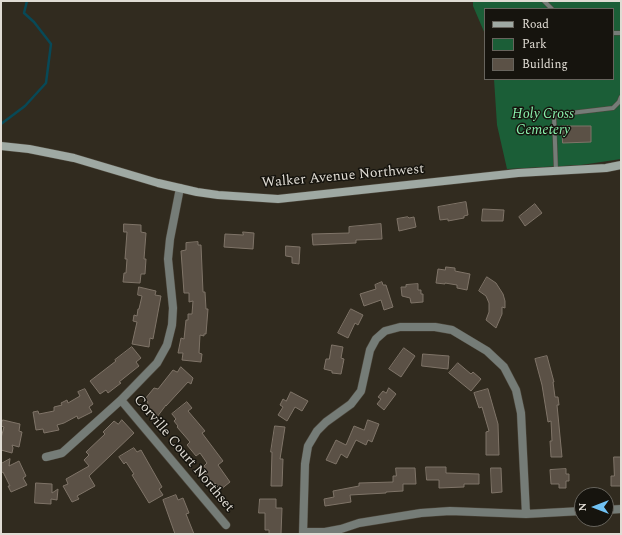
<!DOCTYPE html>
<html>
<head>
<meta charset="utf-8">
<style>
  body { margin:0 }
  #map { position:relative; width:622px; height:535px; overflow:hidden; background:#312b1f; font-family:Spectral,serif }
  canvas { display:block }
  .frame { position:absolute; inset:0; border:2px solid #e0dcd4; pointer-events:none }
  .legend { position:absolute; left:484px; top:8px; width:130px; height:72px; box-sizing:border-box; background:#16140e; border:1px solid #67645d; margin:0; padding:5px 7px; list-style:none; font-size:12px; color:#e0dcd4 }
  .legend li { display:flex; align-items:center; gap:8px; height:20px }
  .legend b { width:20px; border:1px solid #67645d }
  .north { position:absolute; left:574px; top:487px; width:40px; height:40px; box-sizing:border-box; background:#16140e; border:1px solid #67645d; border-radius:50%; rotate:270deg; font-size:11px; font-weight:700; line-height:16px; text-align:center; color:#e0dcd4 }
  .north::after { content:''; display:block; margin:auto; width:14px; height:18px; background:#70c2f4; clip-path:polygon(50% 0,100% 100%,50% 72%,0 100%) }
</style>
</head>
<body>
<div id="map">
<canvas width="622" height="535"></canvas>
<div class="frame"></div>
<ul class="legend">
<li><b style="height:5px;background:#9fa9a3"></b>Road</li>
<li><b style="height:11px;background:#1b5e37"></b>Park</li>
<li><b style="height:11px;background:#5b5146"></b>Building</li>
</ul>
<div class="north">N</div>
</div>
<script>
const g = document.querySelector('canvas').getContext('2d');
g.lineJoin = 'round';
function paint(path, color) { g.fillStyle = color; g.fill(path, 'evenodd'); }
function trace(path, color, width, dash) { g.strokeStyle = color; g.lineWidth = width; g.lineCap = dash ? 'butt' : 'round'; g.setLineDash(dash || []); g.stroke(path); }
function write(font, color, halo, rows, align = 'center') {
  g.font = font + ' Spectral,serif'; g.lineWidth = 3; g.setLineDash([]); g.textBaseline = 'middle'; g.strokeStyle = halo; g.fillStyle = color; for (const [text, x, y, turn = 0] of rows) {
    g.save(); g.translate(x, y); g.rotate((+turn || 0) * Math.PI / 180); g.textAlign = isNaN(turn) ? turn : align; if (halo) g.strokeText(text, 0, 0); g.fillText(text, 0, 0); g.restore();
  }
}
const green = new Path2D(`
  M 473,1 L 621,1 L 621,159 L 581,165 L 507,169 L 497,125 L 494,79 L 613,79 L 613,9 L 485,9 L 485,34 L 473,6 Z`);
const stream = new Path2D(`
  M 1,124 L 25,106 L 46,83 L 51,44 L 34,22 L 24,13 L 27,1`);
const building = new Path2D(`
  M 562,126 L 591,126 L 591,142 L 563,143 Z
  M 466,202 L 468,215 L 464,216 L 464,218 L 448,221 L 448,219 L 440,220 L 438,207 Z
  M 535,204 L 542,213 L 525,226 L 519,217 Z
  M 483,209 L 504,210 L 503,221 L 482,221 Z
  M 408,217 L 409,218 L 414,217 L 416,227 L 399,231 L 397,219 Z
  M 124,224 L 141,225 L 141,232 L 146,233 L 144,259 L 146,259 L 145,274 L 141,274 L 140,283 L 123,282 L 124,273 L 126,273 L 127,259 L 125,259 L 127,232 L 124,232 Z
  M 381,224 L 382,239 L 356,240 L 356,243 L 313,245 L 312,234 L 349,233 L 349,227 Z
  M 243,232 L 254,233 L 253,249 L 224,247 L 225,234 L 243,235 Z
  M 198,242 L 198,245 L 201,245 L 203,292 L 205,292 L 206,309 L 208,309 L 206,334 L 204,334 L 204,336 L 200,335 L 199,353 L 202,354 L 201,362 L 182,360 L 183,353 L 178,353 L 181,338 L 184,339 L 186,320 L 188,320 L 188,314 L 192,314 L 193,301 L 189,302 L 189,293 L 184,293 L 181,251 L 186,250 L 186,243 Z
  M 286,246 L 300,247 L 299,264 L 292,263 L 292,257 L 286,256 Z
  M 446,267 L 455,268 L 455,271 L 470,274 L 467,290 L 457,288 L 457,285 L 445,283 L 445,284 L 436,283 L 438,269 L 445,270 Z
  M 487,277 L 496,283 L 503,294 L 505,301 L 505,308 L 502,307 L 502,314 L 496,328 L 486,320 L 489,312 L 489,303 L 486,296 L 479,291 Z
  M 382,282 L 383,285 L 386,285 L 393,307 L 384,310 L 381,300 L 364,306 L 360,294 L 376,289 L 375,285 Z
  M 418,284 L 418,290 L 421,290 L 421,294 L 423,294 L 423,302 L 411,303 L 410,298 L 402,296 L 401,287 L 406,287 L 406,285 Z
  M 139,287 L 156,291 L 155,295 L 161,296 L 153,339 L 150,338 L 149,347 L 132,344 L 137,322 L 133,321 L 134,315 L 137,316 L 138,309 L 139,309 L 142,296 L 138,295 Z
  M 351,309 L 363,315 L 358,325 L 355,323 L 348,338 L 338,333 Z
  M 332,345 L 343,347 L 341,358 L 344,359 L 341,374 L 332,373 L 332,371 L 324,369 L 326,359 L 329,359 Z
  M 132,347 L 141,358 L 136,362 L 139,366 L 119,382 L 121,383 L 108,393 L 106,390 L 100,394 L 90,381 L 116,361 L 115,360 Z
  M 404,348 L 415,356 L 401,377 L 389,369 Z
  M 423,354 L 449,356 L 448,369 L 422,366 Z
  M 547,356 L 554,382 L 553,382 L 555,397 L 558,397 L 559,405 L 557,405 L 562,457 L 551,457 L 550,441 L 552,441 L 551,421 L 548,422 L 542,385 L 535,359 Z
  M 458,363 L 471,374 L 473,372 L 481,379 L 471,391 L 449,373 Z
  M 181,367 L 193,378 L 191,384 L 188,382 L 166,406 L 166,405 L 157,417 L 153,415 L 145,408 L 148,402 L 145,399 L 154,388 L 158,389 L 173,370 L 177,372 Z
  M 389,388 L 396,394 L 384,410 L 377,404 L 381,399 L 378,397 L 383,391 L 386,393 Z
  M 85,389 L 93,404 L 89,407 L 92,412 L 78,419 L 77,416 L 64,423 L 57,425 L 59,430 L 44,433 L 43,429 L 36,430 L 33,412 L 38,411 L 39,414 L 54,411 L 54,407 L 62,405 L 61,403 L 67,400 L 68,403 L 80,396 L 78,392 Z
  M 488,389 L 498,424 L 499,455 L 486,455 L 486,432 L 489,431 L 482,407 L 479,408 L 474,393 Z
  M 291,392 L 308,401 L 302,411 L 295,407 L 287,421 L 278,415 L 283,407 L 280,405 L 283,399 L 286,401 Z
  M 187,402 L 192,408 L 188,411 L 205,431 L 202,433 L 223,461 L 218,465 L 230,482 L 220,490 L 215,483 L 211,486 L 206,480 L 208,479 L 204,474 L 207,471 L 204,466 L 207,463 L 200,453 L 196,456 L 187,445 L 190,442 L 177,427 L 178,426 L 174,421 L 176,419 L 172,414 Z
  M 3,420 L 20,424 L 19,431 L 22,432 L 19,447 L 12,445 L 13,448 L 12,453 L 1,450 L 1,438 L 4,427 L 1,426 Z
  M 122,420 L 134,433 L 89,476 L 95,486 L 77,496 L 79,499 L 72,502 L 63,486 L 68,484 L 66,479 L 89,466 L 84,460 L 89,455 L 86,452 L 105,434 L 103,432 L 114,421 L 118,424 Z
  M 368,420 L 379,424 L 372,442 L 368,440 L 366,445 L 356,440 L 347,458 L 341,454 L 336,464 L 326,460 L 336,440 L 346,445 L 354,426 L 364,430 Z
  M 275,426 L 285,427 L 280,459 L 283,459 L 282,486 L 271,486 L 272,452 L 271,452 Z
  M 134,448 L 137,452 L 141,450 L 162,487 L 159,489 L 163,495 L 149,503 L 132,475 L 134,474 L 126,462 L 124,464 L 119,457 Z
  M 614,457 L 621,457 L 621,486 L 611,486 L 611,476 L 614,476 Z
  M 10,459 L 9,466 L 19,461 L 26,476 L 23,478 L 27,485 L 11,492 L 8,486 L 10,486 L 3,472 L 1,473 L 1,464 Z
  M 426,467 L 446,467 L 446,473 L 479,474 L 479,484 L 464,484 L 464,487 L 439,488 L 439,480 L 427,480 Z
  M 396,468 L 415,468 L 416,484 L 403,484 L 403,491 L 386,492 L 386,493 L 350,495 L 351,502 L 325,506 L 324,499 L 334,497 L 333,491 L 359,486 L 359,483 L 393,482 L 393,476 L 396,476 Z
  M 491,468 L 501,468 L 502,492 L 492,493 Z
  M 566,469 L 566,474 L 569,474 L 569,481 L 566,481 L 566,488 L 559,488 L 559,484 L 551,484 L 550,470 Z
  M 36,483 L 52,484 L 52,493 L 58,489 L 57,500 L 51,499 L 51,504 L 35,503 Z
  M 176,495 L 178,500 L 183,498 L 189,513 L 186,514 L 194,534 L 175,534 L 163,500 Z
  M 260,499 L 276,499 L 276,508 L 282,508 L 281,534 L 269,534 L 269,530 L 265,530 L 265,513 L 259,513 Z`);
const service = new Path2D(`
  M 544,1 L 552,9
  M 613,33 L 621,33
  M 556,171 L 554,115 L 613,108 L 619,102 L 621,97`);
const minor = new Path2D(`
  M 121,400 L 226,525
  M 46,457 L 62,453 L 121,400 L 157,363 L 167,345 L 172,325 L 173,308 L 168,259 L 170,239 L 180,188
  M 606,510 L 621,509
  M 303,532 L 325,532 L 341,529 L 359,523 L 421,513 L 450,511 L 526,514 L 582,511
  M 303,534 L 305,464 L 308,446 L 317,431 L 326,422 L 351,404 L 361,391 L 370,350 L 376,339 L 385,331 L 400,327 L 435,327 L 452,330 L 487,351 L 504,367 L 516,390 L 521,413 L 526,514`);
const secondary = new Path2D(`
  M 1,146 L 29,149 L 74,158 L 158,183 L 197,192 L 218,195 L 278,199 L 518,173 L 606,168 L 621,165`);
const parkNames = [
  ["Holy Cross",543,115],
  ["Cemetery",543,131]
];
const streetNames = [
  ["Walker Avenue Northwest",343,177,-5],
  ["Corville Court Northset",183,454,50]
];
paint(green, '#1b5e37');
trace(stream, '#084957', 2.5);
paint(building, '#5b5146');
trace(building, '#7f7468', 1);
trace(service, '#4d473c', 5);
trace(minor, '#4d473c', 9);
trace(secondary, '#4d473c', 9);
trace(service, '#757c77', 4);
trace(minor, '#757c77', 8);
trace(secondary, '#9fa9a3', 8);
write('italic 14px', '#89f0ac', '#16140e', parkNames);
write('14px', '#e0dcd4', '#16140e', streetNames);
</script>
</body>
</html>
